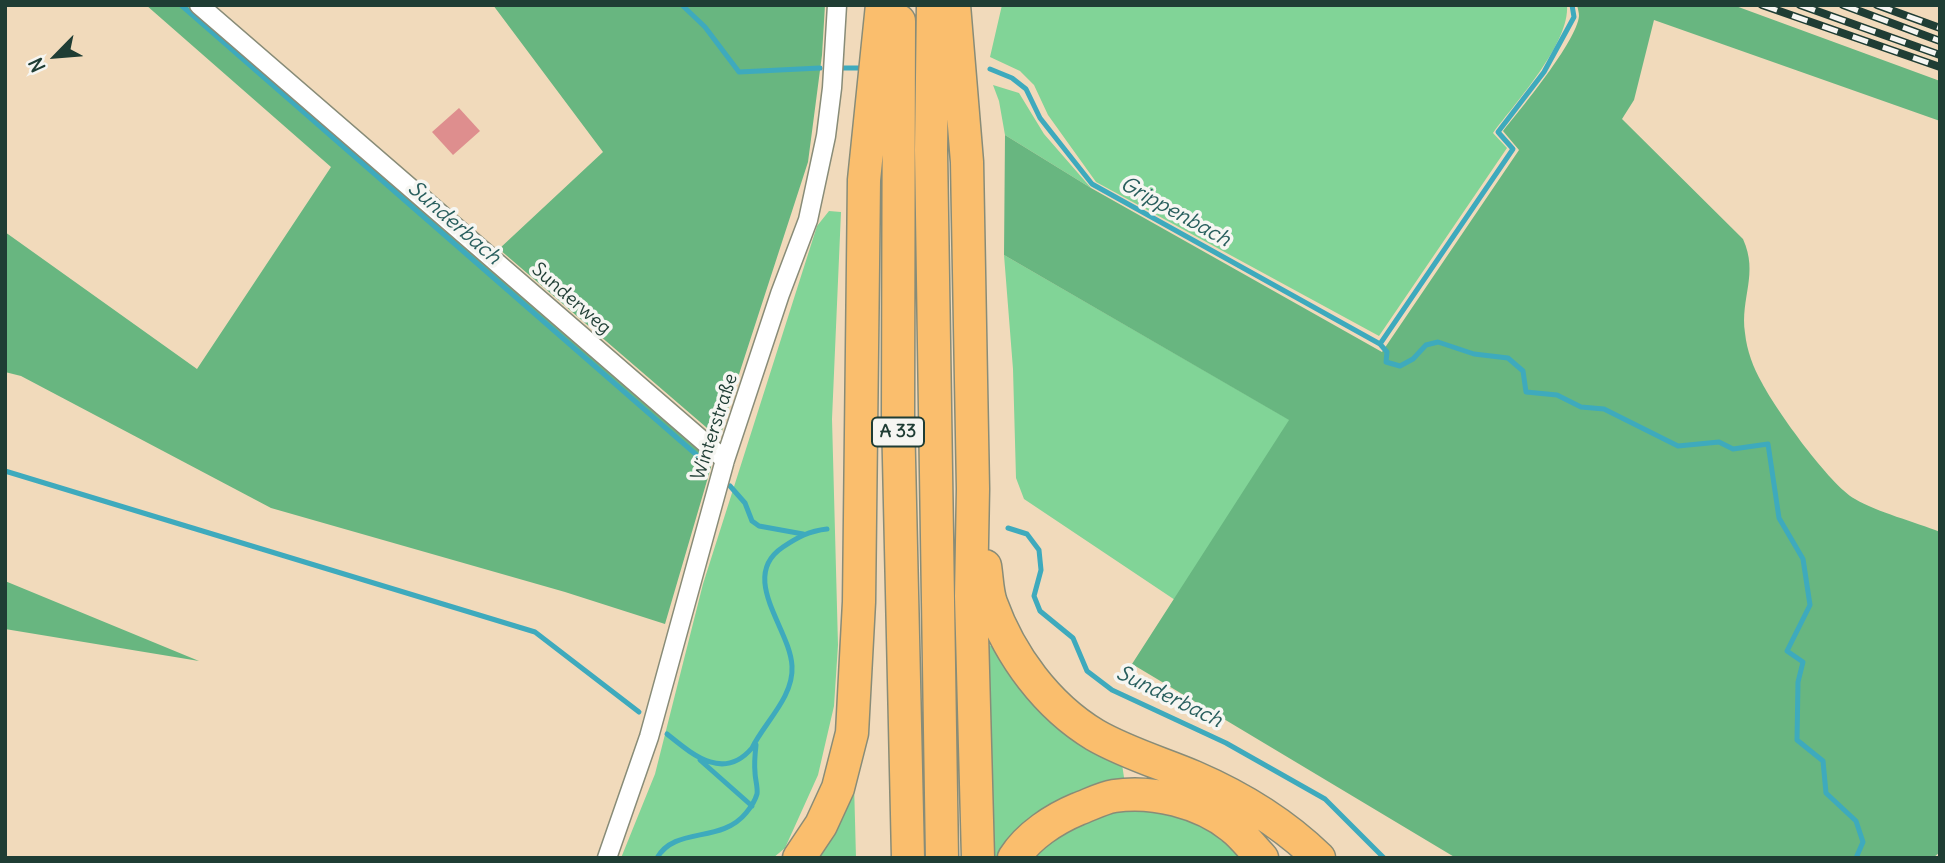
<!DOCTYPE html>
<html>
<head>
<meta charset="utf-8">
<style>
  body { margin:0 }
  #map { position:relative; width:1945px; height:863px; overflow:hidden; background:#f1dabb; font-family:Delius,sans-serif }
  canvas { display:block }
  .frame { position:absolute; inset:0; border:7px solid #1f3d34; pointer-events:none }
  .north { position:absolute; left:21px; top:21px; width:70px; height:70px; -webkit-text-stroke:5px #f6f6f2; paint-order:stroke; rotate:245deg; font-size:19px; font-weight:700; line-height:28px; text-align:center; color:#1f3d34 }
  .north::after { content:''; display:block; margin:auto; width:24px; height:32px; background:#1f3d34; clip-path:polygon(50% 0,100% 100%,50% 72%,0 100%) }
</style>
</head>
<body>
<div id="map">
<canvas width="1945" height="863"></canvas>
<div class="frame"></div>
<div class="north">N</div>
</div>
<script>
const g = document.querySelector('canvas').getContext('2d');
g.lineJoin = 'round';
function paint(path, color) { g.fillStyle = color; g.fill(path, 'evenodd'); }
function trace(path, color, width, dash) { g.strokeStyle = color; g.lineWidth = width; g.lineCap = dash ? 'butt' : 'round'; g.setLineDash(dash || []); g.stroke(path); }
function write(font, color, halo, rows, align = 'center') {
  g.font = font + ' Delius,sans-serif'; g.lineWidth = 7; g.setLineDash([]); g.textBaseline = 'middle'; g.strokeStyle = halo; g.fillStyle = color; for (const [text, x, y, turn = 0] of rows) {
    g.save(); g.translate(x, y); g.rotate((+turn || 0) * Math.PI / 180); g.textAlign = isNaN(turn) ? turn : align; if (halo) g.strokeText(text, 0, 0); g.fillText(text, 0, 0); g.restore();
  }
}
const green = new Path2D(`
  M 1002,5 L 1567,5 C 1570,43 1516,102 1493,133 L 1507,148 L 1379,336 L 1096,182 L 1048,115 L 1034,85 L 1020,71 L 990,57 Z
  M 993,85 L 1019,93 L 1044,134 L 1091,188 L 1005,135 L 999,101 Z
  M 829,211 L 841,212 L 832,419 L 838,645 L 834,706 L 818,775 L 785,848 L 773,858 L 621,858 L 655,774 L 703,584 L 817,226 Z
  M 1004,255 L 1290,420 L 1175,600 L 1024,499 L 1016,478 L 1013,369 Z
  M 987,644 L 997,649 L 1122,764 L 1125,784 L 1002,858 L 993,858 Z
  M 854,783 L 856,858 L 814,858 Z
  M 1140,808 C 1186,815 1208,824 1241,858 L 1033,858 C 1064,825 1096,811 1140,808 Z`);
const forest = new Path2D(`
  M 146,5 L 186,5 L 710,456 L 711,467 L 665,624 L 565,592 L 271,508 L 21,376 L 5,372 L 5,232 L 197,369 L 331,167 Z
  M 493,5 L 825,5 L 822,55 L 808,162 L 730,402 L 722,431 L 714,434 L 499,249 L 603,152 Z
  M 1577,5 L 1733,5 L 1940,81 L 1940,121 L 1654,20 L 1634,100 L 1622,119 L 1743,239 C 1759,274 1740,298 1745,333 C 1747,351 1753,367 1762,383 C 1776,410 1830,485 1855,499 C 1877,512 1915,522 1940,532 L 1940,852 L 1933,858 L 1456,858 L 1132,664 L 1289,420 L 1004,255 L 1005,135 L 1091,188 L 1382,352 L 1519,150 L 1503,131 C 1520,110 1577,41 1579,16 C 1579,13 1578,9 1577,5 Z
  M 5,581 L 199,661 L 5,629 Z`);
const stream = new Path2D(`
  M 181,5 L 707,464
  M 682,5 L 705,27 L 739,72 L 820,68
  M 842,68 L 858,68
  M 990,69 L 1012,78 L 1026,89 L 1040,118 L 1092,184 L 1380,344 L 1387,352 L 1386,362 L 1400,366 L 1413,359 L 1426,345 L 1438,342 L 1474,354 L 1508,358 L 1523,371 L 1526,392 L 1557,395 L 1581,407 L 1604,409 L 1678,446 L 1719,442 L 1733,449 L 1768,444 L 1779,518 L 1803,559 L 1810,605 L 1787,651 L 1803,662 L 1798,682 L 1797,740 L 1823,761 L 1826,793 L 1856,821 L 1863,842 L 1856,858
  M 1380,344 L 1513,149 L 1498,132 L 1544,72 L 1574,17 L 1572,5
  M 5,471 L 535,632 L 639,712
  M 730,486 L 745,503 L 752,521 L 759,526 L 803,534
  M 1008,528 L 1027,534 L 1039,550 L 1041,570 L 1034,596 L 1040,611 L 1073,638 L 1087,671 L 1112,690 L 1226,743 L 1325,799 L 1384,858
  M 667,734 C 692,754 723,782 752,748 C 764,723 794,697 792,666 C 790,628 738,577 783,547 C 798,537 809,531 827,529
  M 700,760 L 752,806
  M 657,858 C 675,826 721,844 746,813 C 751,807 755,801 757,794 C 758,787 755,779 755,772 C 754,763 755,754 756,745`);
const building = new Path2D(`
  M 459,108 L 480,131 L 453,155 L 432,132 Z`);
const street = new Path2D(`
  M 199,5 L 725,460
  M 607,858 L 649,737 L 725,460 L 780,294 L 808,220 L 826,136 L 832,88 L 837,5`);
const highway = new Path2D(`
  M 933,5 L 931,150 L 942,858
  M 954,5 L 967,162 L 973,489 L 971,596 L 978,858
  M 899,21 L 898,415 L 908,858
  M 985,566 C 987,578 987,592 991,603 C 1010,656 1047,706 1095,735 C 1126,753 1161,763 1194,777 C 1238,796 1284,824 1319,858
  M 799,858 L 821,825 L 838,788 L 852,733 L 859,602 L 864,180 L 882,5
  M 1014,858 C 1028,836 1054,819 1078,809 C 1089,805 1102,798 1114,796 C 1152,790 1201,802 1232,827 C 1243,835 1252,848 1262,858`);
const rail = new Path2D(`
  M 1762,5 L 1940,67
  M 1800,5 L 1940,55
  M 1843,5 L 1940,41
  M 1877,5 L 1940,28`);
const shields = [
  [898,432,52]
];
const shieldNames = [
  ["A 33",898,432]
];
const streetNames = [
  ["Sunderweg",571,299,41],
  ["Winterstraße",715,427,-72]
];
const waterNames = [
  ["Grippenbach",1175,212,29],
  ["Sunderbach",454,223,41],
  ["Sunderbach",1169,697,26]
];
paint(green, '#81d497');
paint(forest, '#68b680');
trace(stream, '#3eaabd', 5);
paint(building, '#de8e8e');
trace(street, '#888c78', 21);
trace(highway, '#888c78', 35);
trace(street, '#fff', 18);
trace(highway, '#fabe6d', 32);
trace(rail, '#1f3d34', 8);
trace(rail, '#f6f6f2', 5, [16]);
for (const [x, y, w] of shields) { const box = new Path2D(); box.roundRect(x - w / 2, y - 14.5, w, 29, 5); g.fillStyle = '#f6f6f2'; g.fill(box); trace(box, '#1f3d34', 2); }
write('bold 18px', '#1f3d34', null, shieldNames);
write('19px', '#1f3d34', '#f6f6f2', streetNames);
write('italic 21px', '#285e5d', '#f6f6f2', waterNames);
</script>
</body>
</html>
